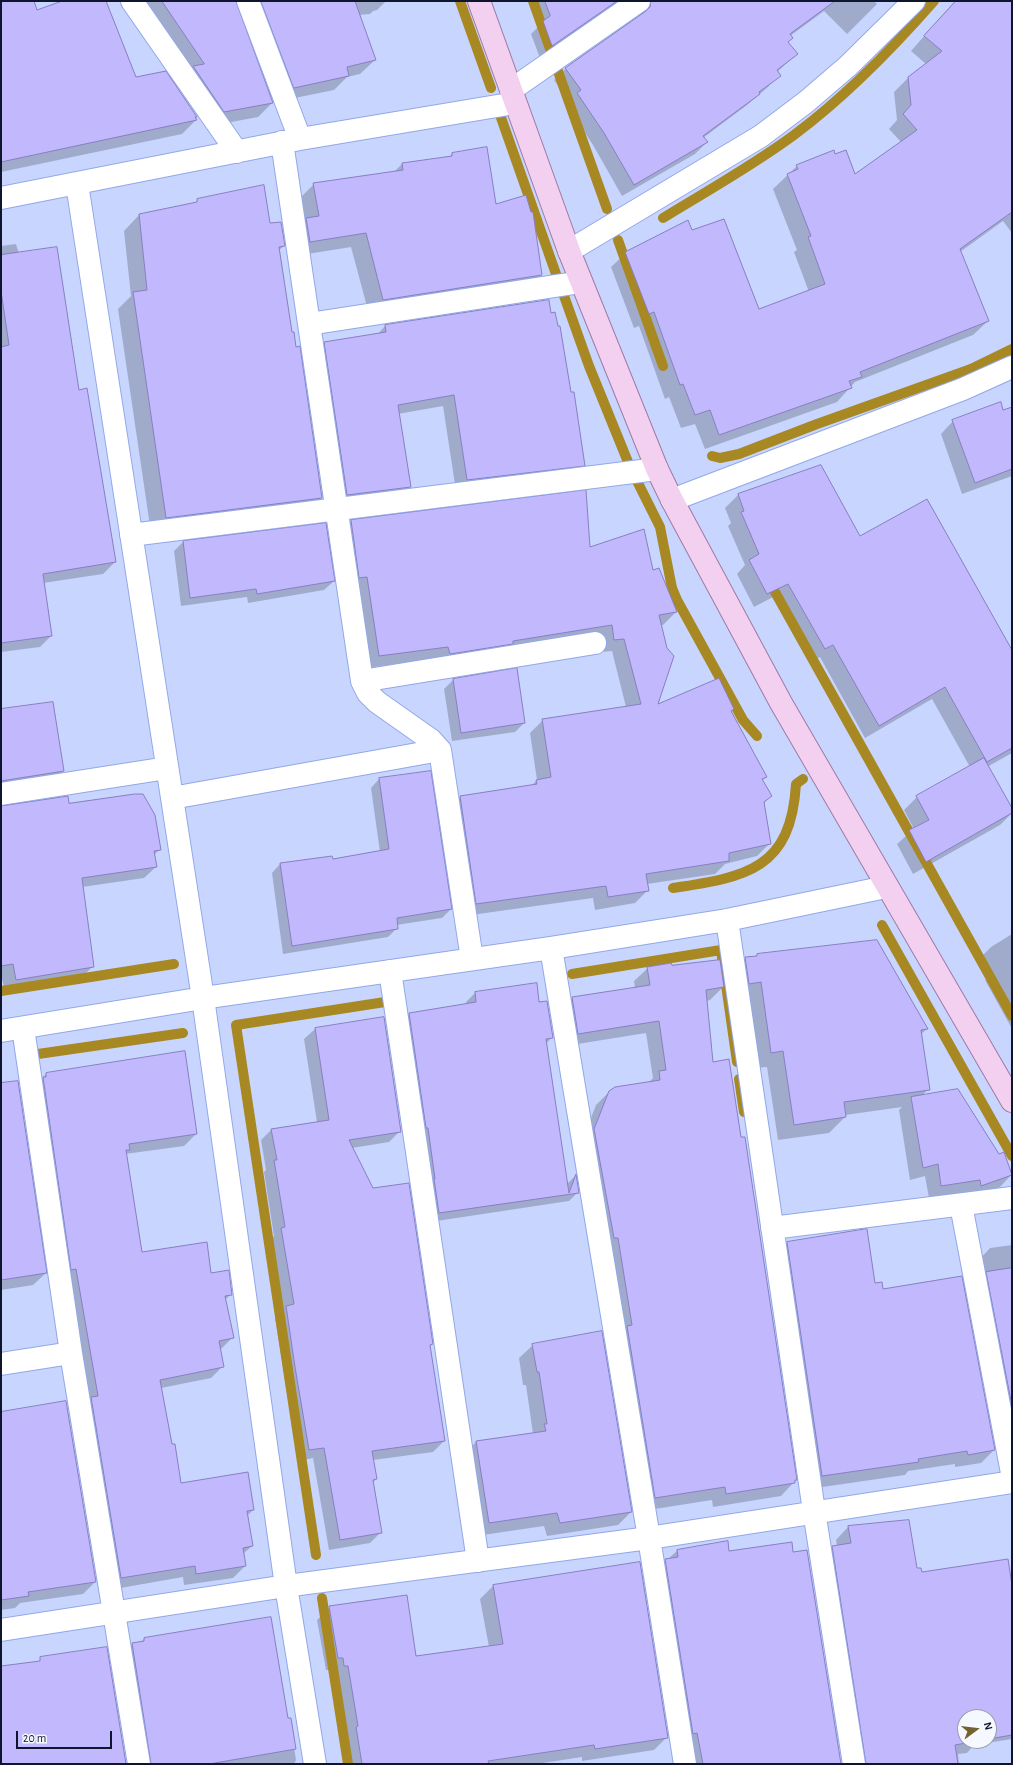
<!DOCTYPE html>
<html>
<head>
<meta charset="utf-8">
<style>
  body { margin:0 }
  #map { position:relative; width:1013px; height:1765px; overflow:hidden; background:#c8d6ff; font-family:"Alegreya Sans",sans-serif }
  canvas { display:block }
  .frame { position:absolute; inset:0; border:2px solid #0e152d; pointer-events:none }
  .north { position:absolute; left:957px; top:1709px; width:40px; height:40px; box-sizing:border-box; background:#f5f8ff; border:1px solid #999dab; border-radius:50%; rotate:75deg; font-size:11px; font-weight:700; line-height:16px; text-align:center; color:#0e152d }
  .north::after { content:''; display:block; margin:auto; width:14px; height:18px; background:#746230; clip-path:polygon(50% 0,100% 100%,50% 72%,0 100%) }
  .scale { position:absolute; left:16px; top:1731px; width:96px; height:18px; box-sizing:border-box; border:2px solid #0e152d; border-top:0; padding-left:5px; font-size:12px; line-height:14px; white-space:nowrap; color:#0e152d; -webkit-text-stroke:3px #f5f8ff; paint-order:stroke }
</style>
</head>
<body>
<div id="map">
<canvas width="1013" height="1765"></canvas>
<div class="frame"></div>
<div class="north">N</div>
<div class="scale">20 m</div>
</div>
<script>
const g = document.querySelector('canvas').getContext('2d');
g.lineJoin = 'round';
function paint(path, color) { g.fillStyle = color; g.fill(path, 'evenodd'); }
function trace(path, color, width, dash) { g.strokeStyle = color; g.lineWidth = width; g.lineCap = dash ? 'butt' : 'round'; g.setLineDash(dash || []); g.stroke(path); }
const shadow = new Path2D(`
  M 1,1 L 33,1 L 37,12 L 64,1 L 105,1 L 135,78 L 196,117 L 195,118 L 196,120 L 182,134 L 1,172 Z
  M 144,1 L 386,1 L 377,10 L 373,11 L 370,14 L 359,15 L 375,60 L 360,74 L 347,77 L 334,90 L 280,101 L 241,5 L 235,2 L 272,103 L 258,117 L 210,126 Z
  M 529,1 L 624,1 L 540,58 L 531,34 L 538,27 Z
  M 679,1 L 874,1 L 877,4 L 847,34 L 824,11 L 790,36 L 787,42 L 797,54 L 777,72 L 779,75 L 768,87 L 747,105 L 703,138 L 707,142 L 695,154 L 622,196 L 593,145 L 567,105 L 570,102 L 554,80 L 565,69 L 639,17 L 640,14 L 651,3 Z
  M 955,1 L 1007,1 L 1012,12 L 1012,233 L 1003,221 L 960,252 L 988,321 L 973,335 L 855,382 L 837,402 L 705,449 L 695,424 L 681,428 L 669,397 L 665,399 L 639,326 L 634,328 L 611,267 L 626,253 L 691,232 L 759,310 L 809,292 L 794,252 L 797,250 L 773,189 L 797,166 L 855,176 L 901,142 L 889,129 L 897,120 L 894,92 L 908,78 L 926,64 L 911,51 Z
  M 452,154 L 541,275 L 526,290 L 369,314 L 351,247 L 295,256 L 299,199 L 314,184 L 394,172 L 402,164 L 449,157 Z
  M 198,200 L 284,246 L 278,251 L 291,333 L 321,498 L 306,513 L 151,533 L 118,309 L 131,296 L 124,231 L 139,215 L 194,204 Z
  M 16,244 L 19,254 L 78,391 L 115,562 L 103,574 L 43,583 L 51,636 L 40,647 L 1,652 L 1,246 Z
  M 551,314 L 557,327 L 583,465 L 572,477 L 456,491 L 443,406 L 398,414 L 410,487 L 398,498 L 336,506 L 313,355 L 325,343 L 377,335 L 385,326 Z
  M 1012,408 L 1012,476 L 962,494 L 941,434 L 953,421 Z
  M 821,466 L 859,537 L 1012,652 L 1012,753 L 987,767 L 1012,813 L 1000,825 L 913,874 L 897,844 L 914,829 L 904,810 L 917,797 L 970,767 L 932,699 L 865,738 L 820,657 L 812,661 L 775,596 L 754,607 L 737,574 L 745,565 L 728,526 L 731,523 L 725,508 L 738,495 Z
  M 351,521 L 589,548 L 652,571 L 659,569 L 676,612 L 663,625 L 661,625 L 656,705 L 733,709 L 731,712 L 766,777 L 762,781 L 771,796 L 763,804 L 770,843 L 757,856 L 725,864 L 715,874 L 647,884 L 648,890 L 635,903 L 595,910 L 593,898 L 464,916 L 447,810 L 460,797 L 531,786 L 537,780 L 530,733 L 543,720 L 626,707 L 612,651 L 601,652 L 599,637 L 366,668 L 338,534 Z
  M 183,542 L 334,581 L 324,590 L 248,603 L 247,597 L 181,606 L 174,551 Z
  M 516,670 L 524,723 L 515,732 L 452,741 L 444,689 L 453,680 Z
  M 1,710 L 63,771 L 52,783 L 1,791 Z
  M 379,779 L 451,909 L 442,918 L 396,925 L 397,928 L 388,937 L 283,954 L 272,873 L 280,864 L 332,860 L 380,852 L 371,788 Z
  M 68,804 L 160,849 L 154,855 L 156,867 L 144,878 L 82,887 L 92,967 L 81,978 L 5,991 L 1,975 L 1,807 Z
  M 1012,934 L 1012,1026 L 1011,1027 L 985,980 L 988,978 L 978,960 L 991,947 Z
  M 758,955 L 927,1029 L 920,1035 L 928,1089 L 922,1096 L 998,1155 L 1003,1153 L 1012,1174 L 1000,1187 L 969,1198 L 968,1192 L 929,1198 L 925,1176 L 910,1180 L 899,1110 L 902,1107 L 845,1115 L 845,1117 L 829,1133 L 778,1140 L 767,1067 L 755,1068 L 730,974 L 746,958 L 756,957 Z
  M 671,966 L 723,987 L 710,1000 L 706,1001 L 712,1063 L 796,1480 L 781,1496 L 713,1507 L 712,1500 L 642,1511 L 581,1143 L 596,1105 L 609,1092 L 648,1083 L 653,1078 L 646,1033 L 565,1046 L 559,1011 L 572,998 L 635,988 L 634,981 L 648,968 Z
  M 475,993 L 538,1003 L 552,1037 L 546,1044 L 566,1185 L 575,1176 L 578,1192 L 569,1201 L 430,1222 L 401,1023 L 409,1014 L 467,1005 L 466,1002 Z
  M 315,1029 L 400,1131 L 389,1142 L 352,1148 L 432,1344 L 429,1347 L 444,1441 L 433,1452 L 373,1460 L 376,1479 L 373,1483 L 381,1532 L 370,1543 L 329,1550 L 313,1458 L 298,1461 L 275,1318 L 283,1310 L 271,1239 L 274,1236 L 264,1172 L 266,1170 L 261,1140 L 272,1129 L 317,1122 L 304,1039 Z
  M 46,1074 L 196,1134 L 184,1146 L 125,1154 L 142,1253 L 211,1275 L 231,1294 L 225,1300 L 233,1337 L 220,1350 L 223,1366 L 211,1378 L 161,1388 L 180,1484 L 253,1510 L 247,1516 L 252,1546 L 243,1554 L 245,1566 L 233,1578 L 184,1585 L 183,1577 L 109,1590 L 34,1086 Z
  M 1,1084 L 46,1273 L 33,1285 L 1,1290 Z
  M 787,1243 L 875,1284 L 882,1290 L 994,1450 L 981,1463 L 955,1467 L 955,1464 L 908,1471 L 905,1475 L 809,1489 L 775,1255 Z
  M 1012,1245 L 1012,1458 L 979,1260 L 990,1248 Z
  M 533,1345 L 631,1512 L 618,1525 L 547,1536 L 544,1526 L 476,1536 L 463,1455 L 476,1442 L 533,1434 L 526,1385 L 523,1385 L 519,1358 Z
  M 1,1413 L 95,1582 L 83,1594 L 20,1603 L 15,1608 L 1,1610 Z
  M 848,1527 L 921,1573 L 1012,1592 L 1012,1739 L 974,1745 L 967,1753 L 958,1754 L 959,1764 L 852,1764 L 820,1559 L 833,1547 L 837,1546 L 836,1540 ZM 965,1717 L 989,1717 L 989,1741 L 965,1741 Z
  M 677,1551 L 793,1553 L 840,1764 L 688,1764 L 653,1572 Z
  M 639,1563 L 667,1737 L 654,1750 L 582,1761 L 582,1757 L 536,1764 L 348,1764 L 344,1740 L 346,1738 L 336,1678 L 331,1678 L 330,1670 L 326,1670 L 317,1620 L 330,1607 L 415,1657 L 489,1647 L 480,1599 L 493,1586 Z
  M 270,1619 L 287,1719 L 292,1734 L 296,1760 L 294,1764 L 137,1764 L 120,1656 L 132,1644 L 141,1642 L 144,1639 Z`);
const stream = new Path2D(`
  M 460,1 L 491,88
  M 533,1 L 607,209
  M 498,109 L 556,274
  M 663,218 C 707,191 752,166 794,135 C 845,97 892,49 934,1
  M 618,240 L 663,366
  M 563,293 L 589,366 L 628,462
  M 712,456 L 720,458 L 739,454 L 817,424 L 971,369 L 1012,349
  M 636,479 L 660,527 L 672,588 L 677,600 L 743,720 L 757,736
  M 775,592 L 1012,1016
  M 673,888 C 747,877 791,869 796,784 L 803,779
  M 882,925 L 1012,1156
  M 572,974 L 721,950 L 737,1062
  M 1,991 L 174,964
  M 38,1054 L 183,1033
  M 739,1079 L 744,1112
  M 316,1555 L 236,1025 L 385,1002
  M 322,1598 L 348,1764`);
const building = new Path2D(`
  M 1,1 L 34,1 L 37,10 L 62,1 L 106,1 L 136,77 L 166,71 L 197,117 L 195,117 L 197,120 L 1,162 Z
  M 162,1 L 236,1 L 273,103 L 224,112 L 193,66 L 204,64 Z
  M 261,1 L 355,1 L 376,60 L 347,67 L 349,76 L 294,88 Z
  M 545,1 L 617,1 L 552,46 L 543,21 L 550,16 Z
  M 651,1 L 835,1 L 790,34 L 793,38 L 788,42 L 798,54 L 777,70 L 781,76 L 759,92 L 760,94 L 703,136 L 708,142 L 634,185 L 604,133 L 577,93 L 581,90 L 565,68 L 646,11 L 650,7 Z
  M 956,1 L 1012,1 L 1012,212 L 960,249 L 989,321 L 860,372 L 862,377 L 849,381 L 852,388 L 719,435 L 710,410 L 695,415 L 683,384 L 680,385 L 654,312 L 649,314 L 625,252 L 688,220 L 692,230 L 724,219 L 759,309 L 825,284 L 808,237 L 811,236 L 787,174 L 798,169 L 796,165 L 834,150 L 835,154 L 846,150 L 855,174 L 917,130 L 903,114 L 911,105 L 908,77 L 942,51 L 924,36 Z
  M 487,147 L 496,204 L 526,195 L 531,212 L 533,212 L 542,275 L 383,300 L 366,233 L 310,242 L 306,218 L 319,216 L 313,183 L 403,170 L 402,163 L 452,156 L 452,153 Z
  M 264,185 L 270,223 L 281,222 L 285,246 L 279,247 L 292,332 L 294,332 L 296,347 L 300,346 L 322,498 L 166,518 L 133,292 L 147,290 L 139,214 L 197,202 L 197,199 Z
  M 57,247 L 79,390 L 87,388 L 116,562 L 43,574 L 52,636 L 1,643 L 1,347 L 9,345 L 1,291 L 1,255 Z
  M 549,300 L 551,313 L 555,312 L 558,326 L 560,326 L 571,392 L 574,392 L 585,466 L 467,480 L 454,395 L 398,405 L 411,487 L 347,495 L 324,342 L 386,332 L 385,325 Z
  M 1001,402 L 1003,410 L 1012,407 L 1012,469 L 975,483 L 952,420 Z
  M 821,465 L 860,536 L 927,499 L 1012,650 L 1012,748 L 987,762 L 945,687 L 879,726 L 833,645 L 825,649 L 788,584 L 767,594 L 749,560 L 759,554 L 741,512 L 744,511 L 738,494 Z
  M 586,490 L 590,547 L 644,529 L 653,570 L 659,568 L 677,612 L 659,615 L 667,648 L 674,656 L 658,704 L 719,678 L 734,709 L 731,711 L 767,777 L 762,779 L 772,796 L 764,802 L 771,844 L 729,853 L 729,861 L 646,874 L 649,891 L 608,897 L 606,886 L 476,904 L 460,796 L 537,784 L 536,780 L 551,777 L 542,719 L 641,704 L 624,639 L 614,640 L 612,625 L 513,641 L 513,644 L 450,654 L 448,647 L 379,656 L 367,577 L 359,578 L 351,520 Z
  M 326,523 L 335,581 L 257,594 L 256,589 L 190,598 L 183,541 Z
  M 517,668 L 525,723 L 461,733 L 453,679 Z
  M 53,702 L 64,771 L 1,781 L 1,709 Z
  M 984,758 L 1012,808 L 1012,813 L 926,862 L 909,830 L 929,820 L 916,796 Z
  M 431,771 L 452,909 L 397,918 L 398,929 L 292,946 L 280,863 L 332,856 L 333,859 L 389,849 L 379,778 Z
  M 135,794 L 143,794 L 155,815 L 161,850 L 154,851 L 157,867 L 82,878 L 94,967 L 16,980 L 13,964 L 1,966 L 1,806 L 68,796 L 69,803 Z
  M 877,940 L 928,1029 L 921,1030 L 930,1090 L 844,1102 L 846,1117 L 794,1125 L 783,1051 L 771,1053 L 761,982 L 749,984 L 745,957 L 757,956 L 757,954 Z
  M 720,960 L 724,987 L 706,990 L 713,1062 L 729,1059 L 741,1137 L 745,1137 L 797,1480 L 795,1480 L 795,1483 L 726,1494 L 725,1487 L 655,1498 L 627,1326 L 632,1325 L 618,1238 L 614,1238 L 594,1129 L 609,1091 L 615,1087 L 660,1080 L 659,1071 L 666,1070 L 659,1021 L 578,1034 L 572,997 L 650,985 L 647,967 L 671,963 L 672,965 Z
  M 537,983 L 539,1002 L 547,1001 L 553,1038 L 546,1039 L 569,1193 L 576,1174 L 579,1193 L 439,1213 L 434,1179 L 435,1179 L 428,1128 L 426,1128 L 409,1013 L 476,1002 L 475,992 Z
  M 384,1017 L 401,1132 L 349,1140 L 373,1188 L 409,1183 L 433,1344 L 430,1345 L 445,1441 L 372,1451 L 377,1479 L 373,1480 L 382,1533 L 340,1540 L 324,1448 L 309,1450 L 295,1367 L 286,1306 L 294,1304 L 281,1228 L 285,1227 L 274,1160 L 277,1160 L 271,1129 L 329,1120 L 315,1028 Z
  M 185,1051 L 197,1134 L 129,1144 L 130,1150 L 126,1150 L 142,1252 L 207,1242 L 211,1273 L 229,1270 L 232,1295 L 225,1296 L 234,1338 L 219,1341 L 224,1367 L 160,1380 L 172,1444 L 175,1444 L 181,1483 L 248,1472 L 254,1510 L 247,1511 L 253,1546 L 243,1548 L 246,1566 L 196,1574 L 195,1566 L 121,1578 L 91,1397 L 98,1396 L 76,1269 L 71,1270 L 43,1077 L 46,1077 L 46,1073 Z
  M 18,1081 L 47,1273 L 1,1280 L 1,1083 Z
  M 958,1089 L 999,1154 L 1004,1152 L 1012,1175 L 981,1186 L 980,1180 L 941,1186 L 938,1164 L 923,1168 L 911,1097 Z
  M 867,1229 L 875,1283 L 882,1282 L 883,1289 L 962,1276 L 995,1450 L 968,1455 L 967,1451 L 918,1459 L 919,1462 L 822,1476 L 787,1242 Z
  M 1012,1268 L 1012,1406 L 986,1272 Z
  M 602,1331 L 632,1512 L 560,1523 L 557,1513 L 489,1523 L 476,1441 L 546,1431 L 544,1424 L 547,1424 L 539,1372 L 537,1372 L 532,1344 Z
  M 66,1401 L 96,1582 L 28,1592 L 29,1596 L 1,1600 L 1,1412 Z
  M 909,1520 L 917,1568 L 921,1568 L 922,1572 L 1008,1559 L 1012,1585 L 1012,1735 L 989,1739 L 989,1717 L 965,1717 L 965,1741 L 977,1741 L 955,1745 L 958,1764 L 866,1764 L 832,1546 L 851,1543 L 848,1526 Z
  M 728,1541 L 729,1551 L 792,1542 L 793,1552 L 807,1550 L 841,1764 L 703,1764 L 697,1733 L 693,1734 L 665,1559 L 678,1557 L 677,1550 Z
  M 640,1562 L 668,1738 L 595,1749 L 594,1745 L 488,1761 L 489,1764 L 362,1764 L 356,1727 L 358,1726 L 348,1666 L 344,1666 L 343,1658 L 338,1658 L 329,1606 L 407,1595 L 416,1656 L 503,1644 L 493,1585 Z
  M 271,1617 L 288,1718 L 291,1718 L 296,1749 L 209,1764 L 151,1764 L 132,1643 L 144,1641 L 144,1638 Z
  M 107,1647 L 126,1764 L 1,1764 L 1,1666 L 40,1661 L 40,1657 Z`);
const minor = new Path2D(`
  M 132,1 L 237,152
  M 248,1 L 300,139
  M 511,90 L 639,1
  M 282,142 L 362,681 L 368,693 L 377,702 L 431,740 L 440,750 L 472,959
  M 77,184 L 203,998 L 286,1586 L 315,1764
  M 1,198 L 300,139 L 515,103
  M 569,251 L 761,136 L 806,102 L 848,66 L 914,1
  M 309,324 L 581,282
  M 672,500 L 963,389 L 1012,367
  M 131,535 L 657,469
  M 362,681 L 595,643
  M 1,794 L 167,768
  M 172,798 L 440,750
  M 727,920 L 814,1511 L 854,1764
  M 551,948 L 649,1538 L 685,1764
  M 390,971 L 478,1561
  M 23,1028 L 71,1353 L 139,1764
  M 1,1031 L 203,998 L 551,948 L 727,920 L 886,887
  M 961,1205 L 1012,1473
  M 772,1228 L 1012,1198
  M 1,1364 L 71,1353
  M 1,1630 L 286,1586 L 649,1538 L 1012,1482`);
const primary = new Path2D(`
  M 479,1 L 569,251 L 657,469 L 672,500 L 781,703 L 1012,1101`);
paint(shadow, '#0003');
trace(stream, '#a88822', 10);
paint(building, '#c1b8fd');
trace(building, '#887ec0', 1);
trace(minor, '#92a7e8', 24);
trace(primary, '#9e7aa5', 24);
trace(minor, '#fff', 22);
trace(primary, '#f3d0ef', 22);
</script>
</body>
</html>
